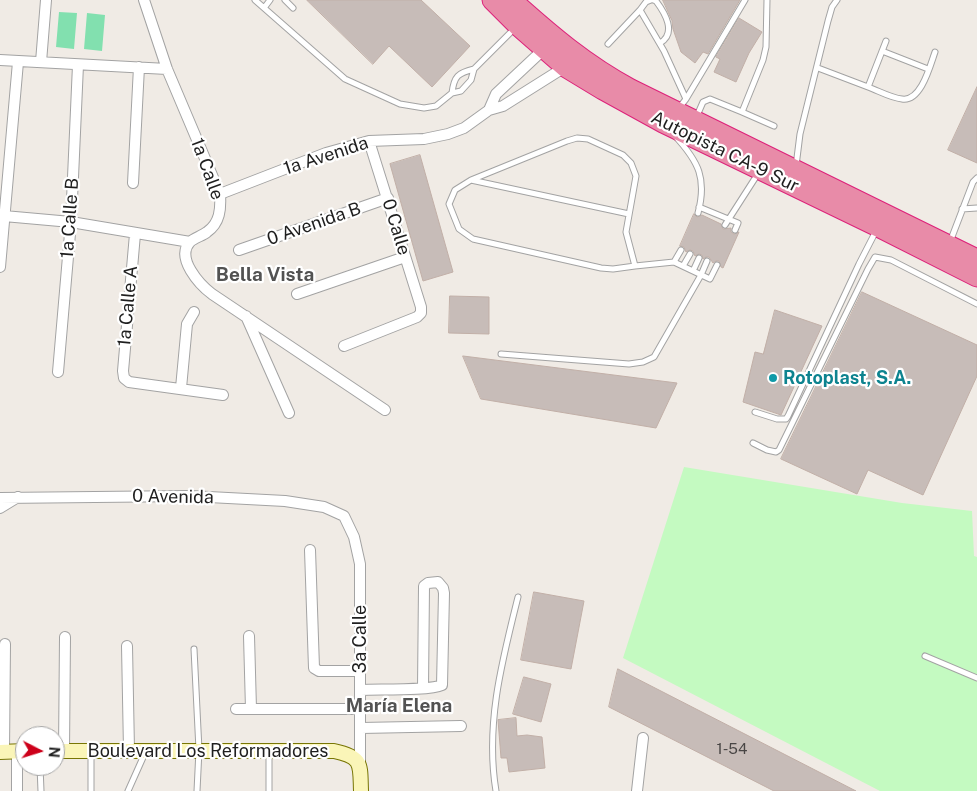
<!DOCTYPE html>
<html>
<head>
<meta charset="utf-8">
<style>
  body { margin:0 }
  #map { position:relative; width:977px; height:791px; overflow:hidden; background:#f0ebe5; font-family:"Public Sans",sans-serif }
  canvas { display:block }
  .north { position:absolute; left:15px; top:726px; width:50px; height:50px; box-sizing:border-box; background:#fff; border:1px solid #a5a5a5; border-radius:50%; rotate:95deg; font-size:14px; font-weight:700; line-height:20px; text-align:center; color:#1f1f1f }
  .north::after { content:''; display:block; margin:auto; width:18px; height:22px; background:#cd001a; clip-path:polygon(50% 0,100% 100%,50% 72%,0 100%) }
</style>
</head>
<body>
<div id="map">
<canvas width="977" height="791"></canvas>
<div class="north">N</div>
</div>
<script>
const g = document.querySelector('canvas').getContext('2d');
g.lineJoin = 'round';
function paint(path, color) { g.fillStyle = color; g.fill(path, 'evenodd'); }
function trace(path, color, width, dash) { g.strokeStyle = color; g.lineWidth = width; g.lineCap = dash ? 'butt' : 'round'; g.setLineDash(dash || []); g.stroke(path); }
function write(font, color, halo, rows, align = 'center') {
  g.font = font + ' "Public Sans",sans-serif'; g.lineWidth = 4.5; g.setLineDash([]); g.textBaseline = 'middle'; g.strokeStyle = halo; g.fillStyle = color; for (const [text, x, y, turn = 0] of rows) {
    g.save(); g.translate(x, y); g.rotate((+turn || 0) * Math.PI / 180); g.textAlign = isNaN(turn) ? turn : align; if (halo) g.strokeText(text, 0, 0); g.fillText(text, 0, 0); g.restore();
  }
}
const park = new Path2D(`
  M 684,467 L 902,503 L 972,511 L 974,556 L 977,557 L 977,791 L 880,791 L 623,658 Z`);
const pitch = new Path2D(`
  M 59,12 L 77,13 L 74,49 L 56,47 Z
  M 87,13 L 105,15 L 102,51 L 84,49 Z`);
const building = new Path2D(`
  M 307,0 L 421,0 L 470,46 L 432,87 L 389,46 L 373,64 Z
  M 663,0 L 740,0 L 708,54 L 703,52 L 695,63 L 681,52 L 673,29 L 672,21 Z
  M 739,18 L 762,32 L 749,53 L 736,82 L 714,72 L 720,59 L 716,57 Z
  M 977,87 L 977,163 L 948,150 Z
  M 420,155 L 453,272 L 423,281 L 390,164 Z
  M 694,214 L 697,217 L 702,215 L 721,224 L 723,229 L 731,228 L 731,232 L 734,234 L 739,232 L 723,268 L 721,267 L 719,261 L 716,261 L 713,263 L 709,257 L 706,257 L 703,259 L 702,255 L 699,254 L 695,256 L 693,251 L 690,250 L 686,252 L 684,247 L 680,246 Z
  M 862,292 L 977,345 L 977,376 L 923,495 L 868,470 L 857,494 L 781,459 Z
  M 450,296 L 489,297 L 489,334 L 449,333 Z
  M 775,310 L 822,326 L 781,415 L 743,402 L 755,352 L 763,354 Z
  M 463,356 L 677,383 L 656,428 L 481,399 Z
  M 534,592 L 584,601 L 571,669 L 521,660 Z
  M 618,669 L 856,791 L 774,791 L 609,707 Z
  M 524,677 L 551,684 L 541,722 L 513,714 Z
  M 516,718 L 517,736 L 527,735 L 542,737 L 545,768 L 509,772 L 507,758 L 501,758 L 498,720 Z`);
const lane = new Path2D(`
  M 255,0 L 345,79 L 400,104 L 424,108 L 436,106 L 452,93 L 461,91 L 471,80 L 474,69 L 515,28
  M 285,0 L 293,8
  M 653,0 L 656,1 C 665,13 677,33 660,43
  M 767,0 L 766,47 L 763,60 L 742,112 L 774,126
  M 264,8 L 270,0
  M 640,10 L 646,2 L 651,0
  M 608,44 L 640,10 L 664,51 L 686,99 L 679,108
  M 882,51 L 928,69
  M 818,68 L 868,87 L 886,41
  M 868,87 C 879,91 891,98 902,99 C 921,102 930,66 935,52
  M 452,93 C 454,76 458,73 474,69
  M 686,99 L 745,0
  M 696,118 L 703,102 L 710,99 L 742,112
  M 675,136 C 699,162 707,179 698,213
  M 796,166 L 800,134 L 828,21 L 832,7 L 837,0
  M 471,180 L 567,141 L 577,138 L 588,139 L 623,155 L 631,163 L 636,176 L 626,232 L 635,266 L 674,262 L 710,279 L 717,265
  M 699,207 L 738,223 L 735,230
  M 962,209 L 977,208
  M 629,214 L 471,180 L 455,190 L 449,204 L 459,229 L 473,239 L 601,268 L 613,269 L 635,266
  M 725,225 L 759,172
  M 950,242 L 973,182 L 977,178
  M 674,262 L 681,250
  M 683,266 L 690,254
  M 693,271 L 699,258
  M 501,354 L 629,364 L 643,362 L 654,357 L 701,275 L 707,261
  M 755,412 L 777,419 L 786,419 L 788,416 L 859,264 L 877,229
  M 753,443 L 767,450 L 776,452 L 779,450 L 868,269 L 875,257 L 891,260 L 977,304
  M 194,649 L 199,750 L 197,791
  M 925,656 L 977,678
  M 91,753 L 91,791
  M 269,753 L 269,791
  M 40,766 L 41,791
  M 128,791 L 145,753
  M 496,791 C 485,725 502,661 518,597`);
const street = new Path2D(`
  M 144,0 L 167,69 L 220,194 C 221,209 220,223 207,232 C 202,236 194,238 190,242 C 175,258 200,285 212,294 L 385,410
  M 0,60 L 167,69
  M 41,62 L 46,0
  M 489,110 L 496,94 L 544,49
  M 133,183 L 139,67
  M 220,194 L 326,153 L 369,141 L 424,139 L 448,134 L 464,128 L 489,110 L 503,106 L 565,67
  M 4,216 L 71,222 L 190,242
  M 135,234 L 123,371 L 124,378 L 129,382 L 223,395
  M 239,250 L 388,198
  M 0,267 L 18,62
  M 297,294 L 405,257
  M 246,316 L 289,413
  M 344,346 L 417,317 L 421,313 L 421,307 L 369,141
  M 58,372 L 71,222 L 78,65
  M 181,388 L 187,324 L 194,312
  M 0,498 L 190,496 L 285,501 L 324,507 L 344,516 L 354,537 L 360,564 L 360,766
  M 0,508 L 18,497
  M 310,550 L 314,668 L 319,671 L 359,671
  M 249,636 L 251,709
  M 127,646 L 129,750
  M 361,690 C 378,689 429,691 442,685 L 444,593 L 443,588 L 438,582 L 428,583 L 424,586 L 423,688
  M 236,709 L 360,709
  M 361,728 L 461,726
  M 64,751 L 65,637
  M 4,752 L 5,644
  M 17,752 L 17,791
  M 637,791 L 643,738`);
const secondary = new Path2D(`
  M 55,751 L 334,751 C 363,757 360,764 361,791
  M 0,752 L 25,751`);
const highway = new Path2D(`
  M 492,0 L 518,26 L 565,67 L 603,90 L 663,123 L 878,227 L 977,277
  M 512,0 C 551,35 585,64 631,89 L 977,259`);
const markers = [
  [773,378,5,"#0f9aa8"]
];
const numberNames = [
  ["1-54",732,749]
];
const streetNames = [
  ["Autopista CA-9 Sur",725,152,26],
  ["1a Avenida",326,156,-18],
  ["1a Calle",207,169,70],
  ["1a Calle B",70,218,-86],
  ["0 Avenida B",314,224,-19],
  ["0 Calle",396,227,73],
  ["1a Calle A",128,306,-85],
  ["0 Avenida",173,497,1],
  ["3a Calle",360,639,-90],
  ["Boulevard Los Reformadores",208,751]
];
const cultureNames = [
  ["Rotoplast, S.A.",783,378]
];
const neighbourhoodNames = [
  ["Bella Vista",265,275],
  ["María Elena",399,706]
];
paint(park, '#c4fac1');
paint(pitch, '#82e0af');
paint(building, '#c7bcb8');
trace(building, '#c1afa7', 1);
trace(lane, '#a3a3a3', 7);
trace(street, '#a3a3a3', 12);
trace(secondary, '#787604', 16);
trace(highway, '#dd227a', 21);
trace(lane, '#fff', 5);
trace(street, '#fff', 10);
trace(secondary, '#faf5b8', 14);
trace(highway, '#e88ba8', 19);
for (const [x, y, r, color] of markers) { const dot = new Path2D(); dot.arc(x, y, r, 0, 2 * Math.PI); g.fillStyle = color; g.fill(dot); trace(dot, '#fff', 2); }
write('15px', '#494645', null, numberNames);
write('18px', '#1f1f1f', '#fff', streetNames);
write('bold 18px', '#0d838f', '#fff', cultureNames, 'left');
write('bold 19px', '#525252', '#fff', neighbourhoodNames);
</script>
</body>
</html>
